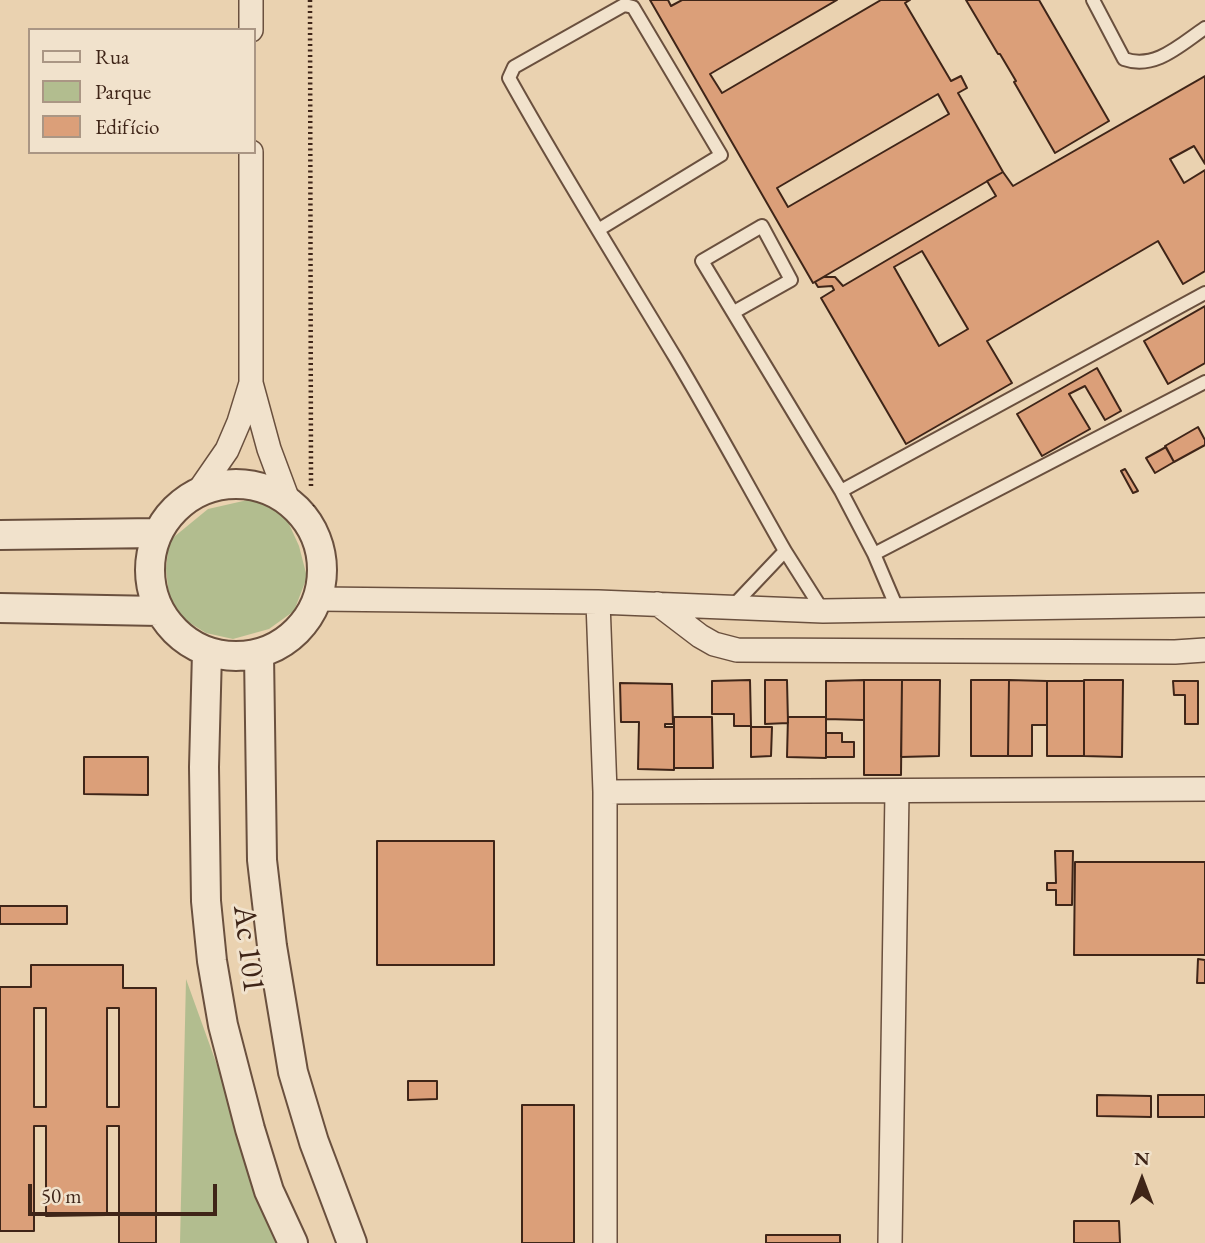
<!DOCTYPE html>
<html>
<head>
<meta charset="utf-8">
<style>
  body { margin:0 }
  #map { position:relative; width:1205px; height:1243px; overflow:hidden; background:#ead2b0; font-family:"EB Garamond",serif }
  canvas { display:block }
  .legend { position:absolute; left:28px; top:28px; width:228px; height:126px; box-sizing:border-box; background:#f1e2cc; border:2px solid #aa9684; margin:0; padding:9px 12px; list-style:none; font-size:21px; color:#3f2518 }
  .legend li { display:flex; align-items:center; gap:14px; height:35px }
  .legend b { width:35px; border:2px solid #aa9684 }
  .north { position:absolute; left:1107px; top:1145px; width:70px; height:70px; -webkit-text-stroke:5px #f1e2cc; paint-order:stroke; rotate:0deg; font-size:19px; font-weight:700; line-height:28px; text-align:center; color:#3f2518 }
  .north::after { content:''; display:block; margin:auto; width:24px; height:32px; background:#3f2518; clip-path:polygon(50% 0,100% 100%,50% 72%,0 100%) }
  .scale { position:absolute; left:28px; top:1184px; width:189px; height:32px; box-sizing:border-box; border:4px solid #3f2518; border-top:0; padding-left:9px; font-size:21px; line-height:24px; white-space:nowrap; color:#3f2518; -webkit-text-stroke:5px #f1e2cc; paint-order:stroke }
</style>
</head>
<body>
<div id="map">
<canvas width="1205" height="1243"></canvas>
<ul class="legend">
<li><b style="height:9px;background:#f1e2cc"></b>Rua</li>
<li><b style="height:19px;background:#b2bd8f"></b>Parque</li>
<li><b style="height:19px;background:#db9f79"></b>Edifício</li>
</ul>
<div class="north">N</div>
<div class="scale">50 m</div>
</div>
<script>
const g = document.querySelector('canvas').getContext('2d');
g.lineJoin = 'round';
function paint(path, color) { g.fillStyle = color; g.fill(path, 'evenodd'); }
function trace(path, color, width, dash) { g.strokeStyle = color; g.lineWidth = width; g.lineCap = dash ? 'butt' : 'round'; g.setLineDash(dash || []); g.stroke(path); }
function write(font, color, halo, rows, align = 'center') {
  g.font = font + ' "EB Garamond",serif'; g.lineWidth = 6; g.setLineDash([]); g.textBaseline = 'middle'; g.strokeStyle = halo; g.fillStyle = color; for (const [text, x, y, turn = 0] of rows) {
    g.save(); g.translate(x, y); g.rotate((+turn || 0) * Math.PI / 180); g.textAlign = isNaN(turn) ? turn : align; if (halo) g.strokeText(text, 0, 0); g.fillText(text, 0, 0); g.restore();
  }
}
const green = new Path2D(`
  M 252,499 L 284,513 L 299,546 L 307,577 L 294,611 L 269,629 L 233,639 L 206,633 L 182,618 L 169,596 L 166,569 L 169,541 L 208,509 Z
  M 186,979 L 281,1243 L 180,1243 Z`);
const building = new Path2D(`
  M 650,0 L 668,0 L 671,6 L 682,0 L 837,0 L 710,74 L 722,93 L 881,0 L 910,0 L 905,3 L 951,81 L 961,76 L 967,88 L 958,93 L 1003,172 L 813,283 ZM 938,94 L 949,114 L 788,207 L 777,188 Z
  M 966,0 L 1039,0 L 1109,121 L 1055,153 L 1014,82 L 1016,81 L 1000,54 L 998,54 Z
  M 1205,76 L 1205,164 L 1194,146 L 1170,159 L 1184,183 L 1205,170 L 1205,271 L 1183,284 L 1158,241 L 987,341 L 1012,383 L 906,444 L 821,298 L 834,290 L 832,286 L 818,287 L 815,282 L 824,277 L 835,277 L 843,286 L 996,196 L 987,181 L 1003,172 L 1013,186 ZM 922,251 L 968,329 L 939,346 L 894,267 Z
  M 1205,306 L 1205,363 L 1168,384 L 1144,341 Z
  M 1097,368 L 1121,411 L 1105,420 L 1085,386 L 1069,394 L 1090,429 L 1042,456 L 1017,414 Z
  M 1198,427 L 1205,440 L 1205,445 L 1174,462 L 1165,446 Z
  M 1166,447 L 1174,462 L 1155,473 L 1146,458 Z
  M 1125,469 L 1138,491 L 1133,493 L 1121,471 Z
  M 750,680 L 751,726 L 734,726 L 734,714 L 712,714 L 712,681 Z
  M 765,680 L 787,680 L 788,723 L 765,724 Z
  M 864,680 L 864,720 L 826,719 L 826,681 Z
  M 864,680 L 902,680 L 901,775 L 864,775 Z
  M 902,680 L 940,680 L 939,756 L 901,757 Z
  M 971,680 L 1009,680 L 1008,756 L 971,756 Z
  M 1009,680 L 1047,681 L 1047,725 L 1032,725 L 1032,756 L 1008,756 Z
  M 1084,680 L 1123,680 L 1122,757 L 1084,756 Z
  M 1047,681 L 1084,681 L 1084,756 L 1047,756 Z
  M 1173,681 L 1198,681 L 1198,724 L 1185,724 L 1185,695 L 1174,695 Z
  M 620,683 L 672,684 L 673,724 L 665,724 L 665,727 L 674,727 L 674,770 L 638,769 L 639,722 L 621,722 Z
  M 674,717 L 712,717 L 713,768 L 674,768 Z
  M 788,717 L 826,717 L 826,758 L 787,757 Z
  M 751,727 L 772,727 L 771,756 L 751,757 Z
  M 826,733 L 842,733 L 842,742 L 854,742 L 854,757 L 826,757 Z
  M 84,757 L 148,757 L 148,795 L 84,794 Z
  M 377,841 L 494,841 L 494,965 L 377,965 Z
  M 1055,851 L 1073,851 L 1072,905 L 1056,905 L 1056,890 L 1047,890 L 1047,883 L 1056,883 Z
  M 1075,862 L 1205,862 L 1205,955 L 1074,955 Z
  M 0,906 L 67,906 L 67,924 L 0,924 Z
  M 1198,959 L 1205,960 L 1205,983 L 1197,983 Z
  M 31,965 L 123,965 L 123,988 L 156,988 L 156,1243 L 119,1243 L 119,1126 L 107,1126 L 107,1215 L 46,1216 L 46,1126 L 34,1126 L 34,1231 L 0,1231 L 0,987 L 31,987 ZM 34,1008 L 46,1008 L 46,1107 L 34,1107 ZM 107,1008 L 119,1008 L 119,1107 L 107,1107 Z
  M 408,1081 L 437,1081 L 437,1099 L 408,1100 Z
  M 1097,1095 L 1151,1096 L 1151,1117 L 1097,1116 Z
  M 1158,1095 L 1205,1095 L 1205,1117 L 1158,1117 Z
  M 522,1105 L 574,1105 L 574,1243 L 522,1243 Z
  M 1074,1221 L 1119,1221 L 1120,1243 L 1074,1243 Z
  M 766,1235 L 840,1235 L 840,1243 L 766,1243 Z`);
const path = new Path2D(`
  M 310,0 L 311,489
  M 312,505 L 312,528`);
const service = new Path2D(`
  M 1093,0 L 1124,59 C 1155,70 1180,45 1205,28
  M 598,230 L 721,155 L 633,7 L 624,5 L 514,67 L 509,78 C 562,173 619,264 675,357 C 713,421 748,486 785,551
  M 734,312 L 791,280 L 762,226 L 702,261 L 841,491 L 874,554 L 897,608
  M 841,491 L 1205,293
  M 874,554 L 1205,382
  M 732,607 L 785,551 L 823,611`);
const minor = new Path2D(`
  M 251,0 L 251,30
  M 251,152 L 251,383
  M 198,492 L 227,450 L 239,422 L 251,383 L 269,449 L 288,500
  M 318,599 L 598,602 L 823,611 L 1205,605
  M 598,602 L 605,792 L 1205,789
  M 658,604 L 700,636 L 714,644 L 737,650 L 1175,652 L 1205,650
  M 605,792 L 605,1243
  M 890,1243 L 897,792`);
const tertiary = new Path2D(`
  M150 570a86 86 0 1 1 172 0a86 86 0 1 1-172 0Z
  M 0,535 L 157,533
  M 0,608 L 159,611
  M 207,652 L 204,767 L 206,901 L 212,961 L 223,1025 L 250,1129 L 269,1191 L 293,1243
  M 259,654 L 262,860 L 272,946 L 293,1072 L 314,1142 L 352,1243`);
const streetNames = [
  ["Ac 101",248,949,83]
];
paint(green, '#b2bd8f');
paint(building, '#db9f79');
trace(building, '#3f2518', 2);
trace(service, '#6a503e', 16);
trace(minor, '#6a503e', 26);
trace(tertiary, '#6a503e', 32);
trace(path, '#3f2518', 4.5, [2, 3.5]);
trace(service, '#f1e2cc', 12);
trace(minor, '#f1e2cc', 23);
trace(tertiary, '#f1e2cc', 28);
write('32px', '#3f2518', '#f1e2cc', streetNames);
</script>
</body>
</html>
